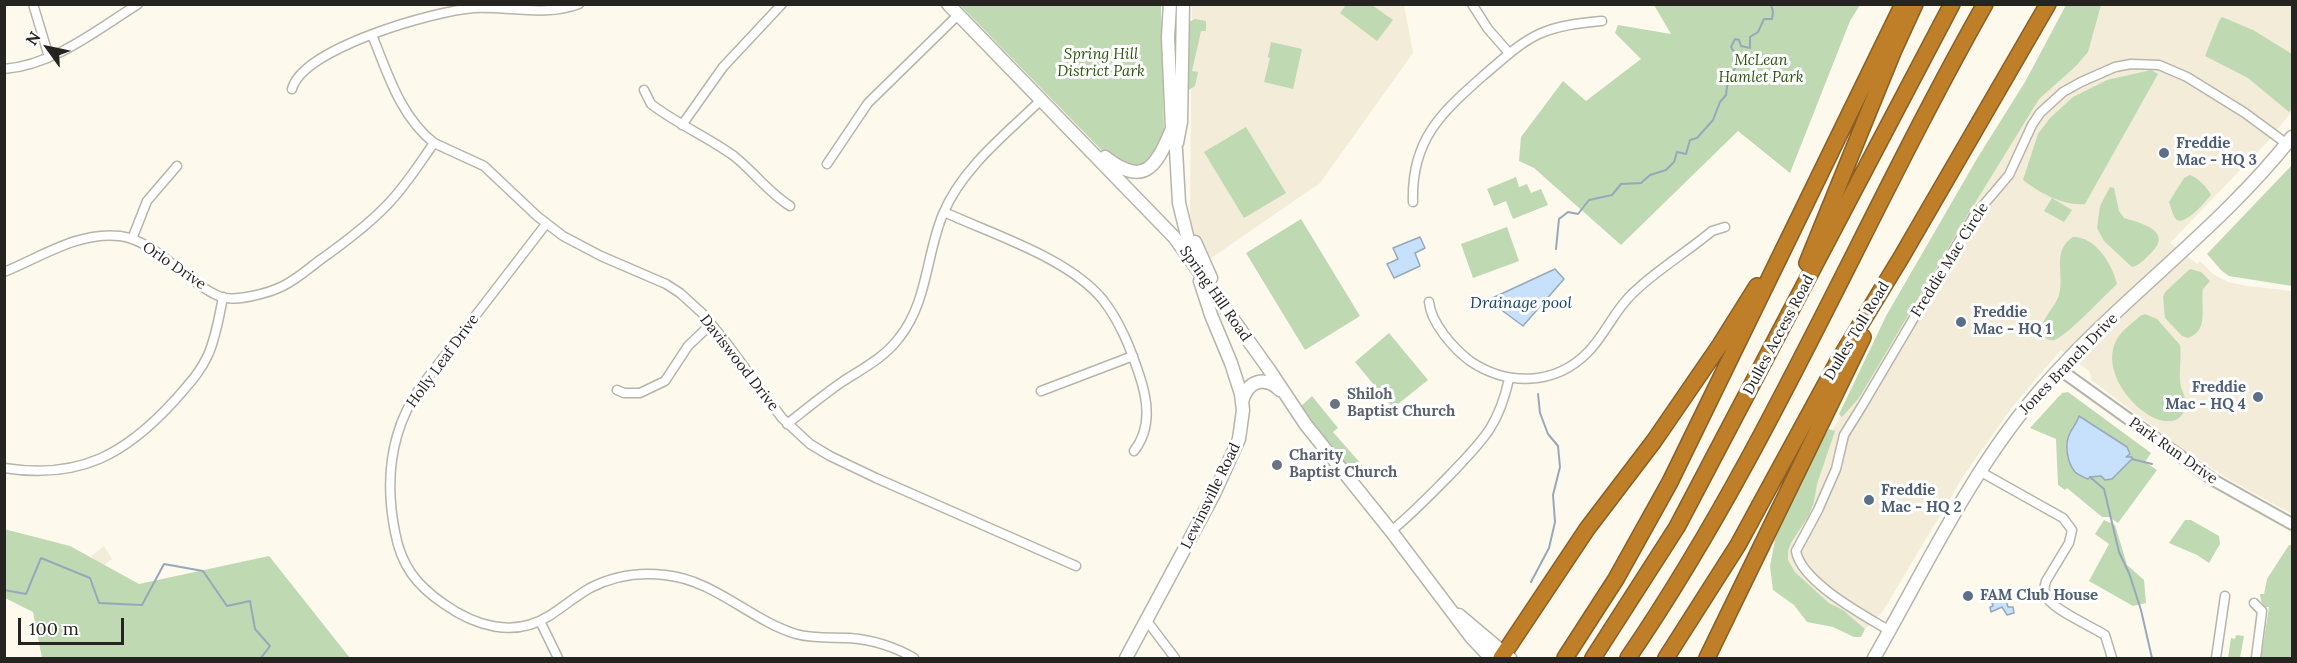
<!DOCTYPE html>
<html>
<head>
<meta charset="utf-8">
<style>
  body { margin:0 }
  #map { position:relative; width:2297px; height:663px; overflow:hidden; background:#fdf9ed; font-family:Lora,serif }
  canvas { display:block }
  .frame { position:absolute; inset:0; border:6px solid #262420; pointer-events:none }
  .north { position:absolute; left:18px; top:18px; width:60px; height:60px; -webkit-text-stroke:4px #fff; paint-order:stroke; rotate:303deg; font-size:16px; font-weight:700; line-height:24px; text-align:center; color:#262420 }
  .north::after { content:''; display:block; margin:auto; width:21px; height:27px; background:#262420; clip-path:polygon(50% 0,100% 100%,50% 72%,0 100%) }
  .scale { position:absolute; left:18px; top:618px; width:106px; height:27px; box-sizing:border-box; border:3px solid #262420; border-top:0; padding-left:8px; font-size:18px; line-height:21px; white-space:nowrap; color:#262420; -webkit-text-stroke:4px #fff; paint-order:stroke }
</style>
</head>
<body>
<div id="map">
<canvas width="2297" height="663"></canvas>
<div class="frame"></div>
<div class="north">N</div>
<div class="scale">100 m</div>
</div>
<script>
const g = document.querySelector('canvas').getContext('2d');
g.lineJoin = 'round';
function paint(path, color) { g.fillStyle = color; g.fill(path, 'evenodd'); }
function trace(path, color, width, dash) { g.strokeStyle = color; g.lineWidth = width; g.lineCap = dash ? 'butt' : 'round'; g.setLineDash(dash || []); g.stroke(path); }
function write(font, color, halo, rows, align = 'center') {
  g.font = font + ' Lora,serif'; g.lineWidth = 6; g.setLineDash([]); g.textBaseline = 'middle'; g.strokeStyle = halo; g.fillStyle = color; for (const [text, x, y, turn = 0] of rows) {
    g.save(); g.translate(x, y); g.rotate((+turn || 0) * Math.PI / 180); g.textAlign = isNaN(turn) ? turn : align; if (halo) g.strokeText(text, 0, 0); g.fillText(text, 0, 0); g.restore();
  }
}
const built = new Path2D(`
  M 1192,5 L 1404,5 L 1413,53 L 1320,183 L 1201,265 L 1192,231 L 1190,213 Z
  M 2076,5 L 2292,5 L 2292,111 L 2270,139 L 2170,243 L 2197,264 L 2200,261 L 2213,274 L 2228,282 L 2247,286 L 2292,291 L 2292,514 L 2230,480 L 2181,448 L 2090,379 L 2091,377 L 2089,371 L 2061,350 L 2013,406 L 1964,475 L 1883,611 L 1865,629 L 1843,610 L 1829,603 L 1795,572 L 1790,567 L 1775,537 L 1975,166 Z
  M 104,546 L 112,559 L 100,568 L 91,556 Z`);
const green = new Path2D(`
  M 960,5 L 1161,5 L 1164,130 L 1161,144 L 1143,168 L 1113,162 Z
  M 1346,5 L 1372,5 L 1393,20 L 1377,41 L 1340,13 Z
  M 1654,5 L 1860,5 L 1850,21 L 1790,173 L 1738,131 L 1621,245 L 1534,168 L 1519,161 L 1521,137 L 1563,81 L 1586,101 L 1641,59 L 1615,33 L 1618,25 L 1671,34 Z
  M 2066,5 L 2101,5 L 2088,52 L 2076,66 L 2039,99 L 1967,216 L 1859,398 L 1842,417 L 1839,414 L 1841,410 L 1886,316 L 1978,157 L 2025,82 Z
  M 2222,17 L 2253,30 L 2292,54 L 2292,109 L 2289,112 L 2248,78 L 2205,56 L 2219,21 Z
  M 1195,19 L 1206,21 L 1206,31 L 1201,31 L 1192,71 L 1198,72 L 1195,86 L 1189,90 L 1186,88 L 1184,29 L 1189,22 Z
  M 1271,42 L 1302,49 L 1293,89 L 1264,82 L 1270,58 L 1268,57 Z
  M 2151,70 L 2158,74 L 2085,204 C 2063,206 2040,193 2023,180 L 2038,134 L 2050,118 L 2073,97 L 2107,80 Z
  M 1246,127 L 1286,193 L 1244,218 L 1204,152 Z
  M 2292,165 L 2292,286 L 2229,276 L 2222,271 L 2207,254 Z
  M 2190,175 C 2197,177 2208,188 2211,195 C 2205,202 2186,225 2177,220 C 2173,217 2171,207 2169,202 L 2184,178 Z
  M 1516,177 L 1519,187 L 1527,184 L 1531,193 L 1541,189 L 1548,205 L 1513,219 L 1506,201 L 1494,206 L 1487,189 Z
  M 2110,187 L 2114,188 L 2119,211 L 2124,218 C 2141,223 2173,231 2152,252 C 2146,258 2140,265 2132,267 L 2104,241 L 2097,228 L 2100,206 Z
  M 2052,198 L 2072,210 L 2064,222 L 2044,211 Z
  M 1301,219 L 1360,316 L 1305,350 L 1246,253 Z
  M 1507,227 L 1519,261 L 1473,278 L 1461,244 Z
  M 2073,237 C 2096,237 2112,264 2117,284 C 2106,294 2066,337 2054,340 C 2048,341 2045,338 2041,334 C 2041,317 2054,310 2059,295 C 2065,274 2051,251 2073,237 Z
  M 2190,269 L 2201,272 L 2210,281 L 2203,289 C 2200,306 2210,330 2188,338 L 2182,336 L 2165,318 L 2163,297 L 2165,292 Z
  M 2145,314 L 2157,319 L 2180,345 C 2182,359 2178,373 2181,387 C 2183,394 2188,401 2185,409 C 2171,449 2092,383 2117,339 C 2122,330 2133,323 2140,316 Z
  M 1389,333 L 1428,380 L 1393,408 L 1355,362 Z
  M 2068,392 L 2151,453 L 2145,462 L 2157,470 L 2118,523 L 2109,517 L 2102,517 L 2067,488 L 2065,490 L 2058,485 L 2056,439 L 2030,428 L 2062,393 ZM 2080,416 L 2127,447 L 2124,457 L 2101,476 L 2090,477 L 2075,472 C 2069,460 2062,446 2070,433 C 2073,427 2077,422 2080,416 Z
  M 1312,396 L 1338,428 L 1333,432 L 1369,473 L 1358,481 L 1299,408 Z
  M 1829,429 L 1835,431 L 1817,484 L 1814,502 L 1809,515 L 1791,543 L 1788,551 L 1788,560 L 1795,572 L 1829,603 L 1843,610 L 1865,629 L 1861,637 L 1854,637 L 1833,627 L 1807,622 L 1794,605 L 1773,590 L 1770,566 L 1775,540 L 1782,522 L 1817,448 Z
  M 2104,520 L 2115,525 L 2127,565 L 2144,580 L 2146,603 L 2133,606 L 2089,581 L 2109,544 L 2095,534 Z
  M 2185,520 L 2191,520 L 2219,536 L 2220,544 L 2209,563 L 2197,555 L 2169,543 Z
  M 4,529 L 70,546 L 139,584 L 269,556 L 350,658 L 42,658 L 33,612 L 5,598 Z
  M 2289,545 L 2292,545 L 2292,658 L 2261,658 L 2269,607 L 2265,607 L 2261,601 L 2260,594 L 2264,594 L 2267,579 Z
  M 2236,635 L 2244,636 L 2240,658 L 2228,658 L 2231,638 L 2235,639 Z`);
const water = new Path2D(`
  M 1420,237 L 1425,248 L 1415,253 L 1420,266 L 1394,278 L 1387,264 L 1398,259 L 1393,248 Z
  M 1555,269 L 1564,279 L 1523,326 L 1488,300 Z
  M 2079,416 L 2127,447 L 2130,454 L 2126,457 L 2132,457 L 2132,459 L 2112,479 L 2105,480 L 2101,476 L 2090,477 L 2088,479 C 2084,477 2078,475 2075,472 C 2067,462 2064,444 2070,433 C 2073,427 2077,423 2079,416 Z
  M 1996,598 L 2000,598 L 2001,602 L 2006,600 L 2008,607 L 2013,607 L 2014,613 L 2007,615 L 2002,607 L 1991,612 L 1990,607 L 1993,606 L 1992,603 L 1996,602 Z`);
const stream = new Path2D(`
  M 1556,249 L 1559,219 L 1568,212 L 1578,214 L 1589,200 L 1612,195 L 1621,184 L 1641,183 L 1650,175 L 1666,170 L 1674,162 L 1677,152 L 1686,154 L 1690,140 L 1697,138 L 1713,120 L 1720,102 L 1726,95 L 1728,79 L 1737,65 L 1737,57 L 1731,47 L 1735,39 L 1739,40 L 1741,46 L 1750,48 L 1750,37 L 1758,32 L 1764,19 L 1772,19 L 1773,12 L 1771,4
  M 2132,459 L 2152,464
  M 2090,477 L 2104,489 L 2119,552 L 2129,573 L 2141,610 L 2152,658
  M 1531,582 L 1549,548 L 1555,522 L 1553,495 L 1560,467 L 1558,446 L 1548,434 L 1540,413 L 1538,394
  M 4,590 L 26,594 L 41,558 L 90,578 L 99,603 L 142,605 L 164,564 L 203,571 L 227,606 L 250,601 L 255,629 L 270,646 L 261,658`);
const minor = new Path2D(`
  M 33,4 L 49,57
  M 1472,4 L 1488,29 L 1509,53
  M 372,35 C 388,74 400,116 434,143 L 484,166 L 537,216 L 563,236 L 601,256 L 666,284 L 680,293 L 702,313 L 725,341 L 782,418 L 810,444 L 830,456 L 876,478 L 1076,566
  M 4,69 C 54,65 97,30 138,4
  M 292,89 C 303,48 434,11 474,8 C 508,6 546,17 579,4
  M 644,90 L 651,104 C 677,124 708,137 734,156 C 754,172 768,192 790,206
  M 682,125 L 723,67 L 782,4
  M 827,164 L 868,103 L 958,15
  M 1413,202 C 1411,140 1441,113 1484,75 C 1502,60 1518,44 1539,34 C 1559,25 1581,23 1602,21
  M 944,212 C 992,234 1069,258 1103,300 C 1120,322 1130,347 1139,374 C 1148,400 1152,428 1134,451
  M 546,224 L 419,389 C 390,432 385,482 395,532 C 401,565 416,585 444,604 C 475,626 514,638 549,616 C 563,607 576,596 590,588 C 613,576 640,572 665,575 C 715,580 750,620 796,634 C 814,639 832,637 850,638 C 873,640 895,647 914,658
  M 132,239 L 147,201 L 177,166
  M 4,272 C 41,257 79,231 120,236 C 157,241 186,283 221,297 C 236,302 269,293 283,286 C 297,279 308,269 320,260 C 344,243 367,226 387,205 C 405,187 419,164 434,143
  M 1429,302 C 1431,323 1453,348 1470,361 C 1507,386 1555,386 1588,352 C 1605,335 1614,311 1632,294 C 1656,270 1686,253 1712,231 L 1725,227
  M 617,390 L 624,393 L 640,393 L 665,381 L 688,346 L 711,324
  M 1041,391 L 1133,356
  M 787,424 C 805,410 823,395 842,382 C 862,369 884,358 899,338 C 928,302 926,254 943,214 C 962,168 1006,134 1041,100
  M 4,468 C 80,480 126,454 175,400 C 187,386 200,373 208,355 C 216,337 219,317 223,297
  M 1981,472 L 2063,518 L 2072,530 L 2069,543 L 2046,581 C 2044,587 2044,594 2048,599 C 2055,610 2092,627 2105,635 L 2112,658
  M 1391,531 C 1412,514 1430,495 1449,476 C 1482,441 1498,428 1509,379
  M 2254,603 L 2262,611 L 2256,658
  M 540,621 L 558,658
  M 1147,621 L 1175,658
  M 1890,631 C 1865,616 1801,582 1796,551 L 1818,510 L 1836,469 L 1844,435 L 1862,406 L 1974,216 L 2009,175 L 2032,125 L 2040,113 L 2063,92 L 2081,82 L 2115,67 L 2131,64 L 2159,65 L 2187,77 L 2245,113 L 2287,144
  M 2216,658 L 2225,596`);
const tertiary = new Path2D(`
  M 2059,369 L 2215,481 L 2292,524`);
const secondary = new Path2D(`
  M 948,4 L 1174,237 L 1268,368 L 1306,425 L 1391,531 L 1471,637 L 1491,658
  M 1170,4 L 1168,37 L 1172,129 L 1176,150 L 1179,203 L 1192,256
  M 1177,143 L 1181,122 L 1183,4
  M 1105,157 C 1143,187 1156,168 1171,131
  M 1195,242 L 1211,278
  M 1242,402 C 1247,381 1264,375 1280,390
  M 1459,615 L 1510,658
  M 1126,658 L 1214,494 L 1239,439 L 1243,410 L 1241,394 L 1231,363 L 1211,315 L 1200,281
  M 1874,658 C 1926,567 1972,468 2042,388 C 2119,299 2219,230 2292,137`);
const motorway = new Path2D(`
  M 1807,263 L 1893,52 L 1915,4
  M 1501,658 L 1587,529 L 1654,441 L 1720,345 L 1757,286
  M 1565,658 L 1616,579 L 1670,482 L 1903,4
  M 1593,658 L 1677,527 L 1952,4
  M 1628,658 C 1768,453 1863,220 1985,4
  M 1666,658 L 1738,545 L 1837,363 L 1902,256 L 2048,4
  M 1707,658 L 1863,337`);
const markers = [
  [2164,153,6,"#5c6f8a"],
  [1961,322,6,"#5c6f8a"],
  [2258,397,6,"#5c6f8a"],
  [1335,404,6,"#6b7280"],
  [1277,465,6,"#6b7280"],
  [1869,500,6,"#5c6f8a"],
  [1968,596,6,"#5c6f8a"]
];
const parkNames = [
  ["Spring Hill",1101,55],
  ["District Park",1101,72],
  ["McLean",1761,61],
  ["Hamlet Park",1761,78]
];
const serviceNames = [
  ["Freddie",2176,144],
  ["Mac - HQ 3",2176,161],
  ["Freddie",1973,313],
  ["Mac - HQ 1",1973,330],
  ["Freddie",2246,388,"right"],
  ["Mac - HQ 4",2246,405,"right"],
  ["Freddie",1881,491],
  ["Mac - HQ 2",1881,508],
  ["FAM Club House",1980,596]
];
const streetNames = [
  ["Freddie Mac Circle",1950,260,-58],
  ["Orlo Drive",174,266,34],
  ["Spring Hill Road",1215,294,55],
  ["Dulles Toll Road",1857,331,-59],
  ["Dulles Access Road",1779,335,-62],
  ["Holly Leaf Drive",443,361,-54],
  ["Daviswood Drive",739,363,52],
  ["Jones Branch Drive",2069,364,-46],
  ["Park Run Drive",2173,451,35],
  ["Lewinsville Road",1211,496,-64]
];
const worshipNames = [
  ["Shiloh",1347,395],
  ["Baptist Church",1347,412],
  ["Charity",1289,456],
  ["Baptist Church",1289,473]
];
const waterNames = [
  ["Drainage pool",1521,303]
];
paint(built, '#f2ecd9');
paint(green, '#bfd9b3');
paint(water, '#c7e1fc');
trace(water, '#97a8ba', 1.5);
trace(stream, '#97a8ba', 2);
trace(minor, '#b7b4a9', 11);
trace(tertiary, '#b7b4a9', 14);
trace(secondary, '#b7b4a9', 15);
trace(motorway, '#895f26', 18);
trace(minor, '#fff', 8);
trace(tertiary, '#fff', 10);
trace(secondary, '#fff', 12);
trace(motorway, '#bf7f29', 15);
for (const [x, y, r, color] of markers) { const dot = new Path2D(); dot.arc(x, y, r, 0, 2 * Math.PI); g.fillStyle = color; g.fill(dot); trace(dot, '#fff', 2); }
write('italic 15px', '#2b530d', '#fff', parkNames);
write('bold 15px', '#4e5e75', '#fff', serviceNames, 'left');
write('15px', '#262420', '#fff', streetNames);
write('bold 15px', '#5b616d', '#fff', worshipNames, 'left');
write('italic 16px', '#114068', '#fff', waterNames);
</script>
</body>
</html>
